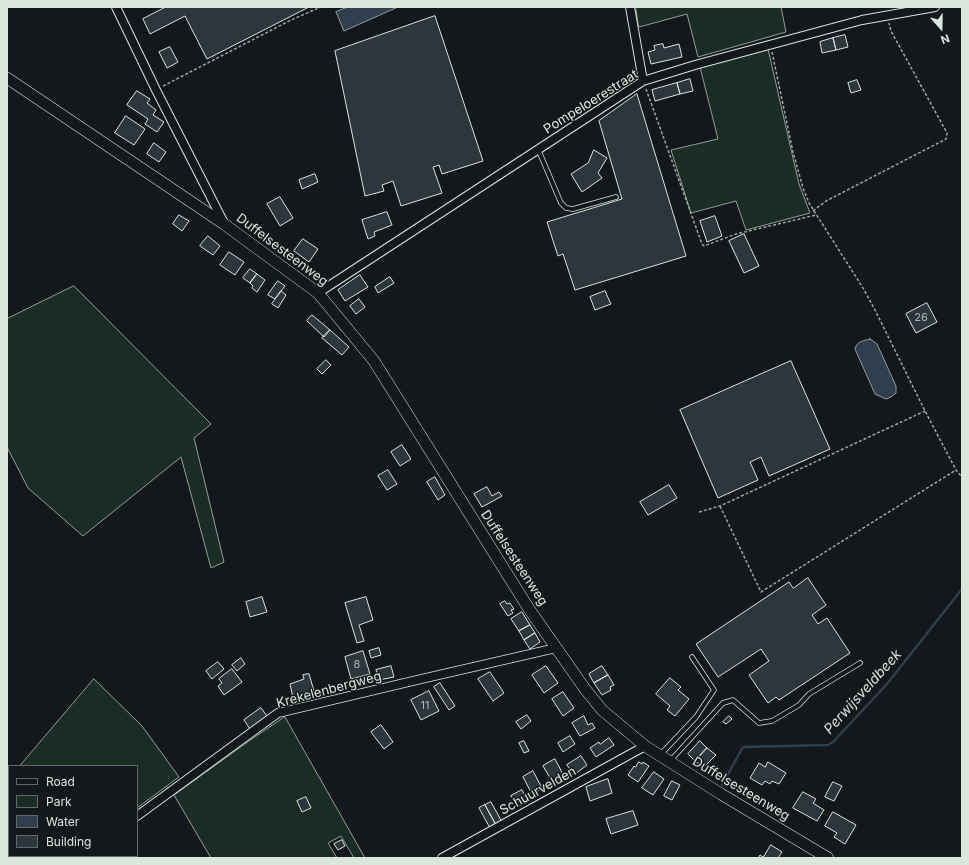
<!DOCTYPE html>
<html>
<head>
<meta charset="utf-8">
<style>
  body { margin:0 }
  #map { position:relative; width:969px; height:865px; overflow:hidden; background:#14181c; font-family:Inter,sans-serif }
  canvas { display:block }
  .frame { position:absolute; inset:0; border:8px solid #d8e6dc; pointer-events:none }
  .legend { position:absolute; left:8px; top:765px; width:130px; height:92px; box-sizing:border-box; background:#14181c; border:1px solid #626a69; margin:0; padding:5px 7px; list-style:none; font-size:12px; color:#d8e6dc }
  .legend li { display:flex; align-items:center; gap:8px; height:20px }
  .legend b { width:20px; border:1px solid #626a69 }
  .north { position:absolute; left:921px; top:8px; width:40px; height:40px; -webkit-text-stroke:3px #14181c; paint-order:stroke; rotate:160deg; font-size:11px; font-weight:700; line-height:16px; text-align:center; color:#d8e6dc }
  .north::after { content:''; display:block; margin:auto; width:14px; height:18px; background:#d8e6dc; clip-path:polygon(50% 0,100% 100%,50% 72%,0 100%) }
</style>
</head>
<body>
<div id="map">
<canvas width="969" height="865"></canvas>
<div class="frame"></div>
<ul class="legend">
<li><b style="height:5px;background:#14181c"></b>Road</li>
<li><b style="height:11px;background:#1a2d24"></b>Park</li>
<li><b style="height:11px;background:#2f3f4d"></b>Water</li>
<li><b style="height:11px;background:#2c363c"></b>Building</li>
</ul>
<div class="north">N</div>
</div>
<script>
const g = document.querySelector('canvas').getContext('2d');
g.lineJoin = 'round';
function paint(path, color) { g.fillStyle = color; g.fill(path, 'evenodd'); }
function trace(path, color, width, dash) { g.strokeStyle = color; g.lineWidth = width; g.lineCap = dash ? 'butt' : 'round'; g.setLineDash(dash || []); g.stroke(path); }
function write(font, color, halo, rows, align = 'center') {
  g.font = font + ' Inter,sans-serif'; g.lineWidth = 3; g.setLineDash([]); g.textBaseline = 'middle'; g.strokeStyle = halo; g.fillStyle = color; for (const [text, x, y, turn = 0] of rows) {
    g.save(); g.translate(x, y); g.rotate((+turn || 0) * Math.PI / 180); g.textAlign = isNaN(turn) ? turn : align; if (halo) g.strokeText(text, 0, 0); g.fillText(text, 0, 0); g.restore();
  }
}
const green = new Path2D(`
  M 636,7 L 781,7 L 786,32 L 698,57 L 687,14 L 639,27 Z
  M 768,49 L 799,184 L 810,213 L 746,230 L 736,201 L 691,213 L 671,150 L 718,139 L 700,67 Z
  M 74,286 L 211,424 L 194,438 L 224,562 L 211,568 L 181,457 L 83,536 L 28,488 L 7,447 L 7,319 Z
  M 94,679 L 142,726 L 179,777 L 137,808 L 137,766 L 20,766 Z
  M 285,717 L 365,858 L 354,858 L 341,836 L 328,843 L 337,858 L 211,858 L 174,795 L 249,741 Z`);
const water = new Path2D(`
  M 348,7 L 398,7 L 344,31 L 336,12 Z
  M 870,339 L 877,344 L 896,386 L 896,393 L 891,397 L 886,399 L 875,394 L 855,349 C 857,341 863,341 870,339 Z`);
const stream = new Path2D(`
  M 722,785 L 743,747 L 828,745 L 833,742 L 887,684 L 962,589`);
const building = new Path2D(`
  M 166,7 L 309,7 L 207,59 L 185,16 L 150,34 L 143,19 Z
  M 435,16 L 483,161 L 442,174 L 439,165 L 433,167 L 442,193 L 401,206 L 393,181 L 382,185 L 384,191 L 365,196 L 335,51 Z
  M 845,35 L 848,47 L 836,50 L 833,38 Z
  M 833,38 L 836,50 L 822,53 L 820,42 Z
  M 663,44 L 664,48 L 679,44 L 682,57 L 651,64 L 648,52 L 655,50 L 654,46 Z
  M 170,47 L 178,62 L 167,68 L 159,52 Z
  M 690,79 L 693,91 L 680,94 L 677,83 Z
  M 857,80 L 861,90 L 851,93 L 848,83 Z
  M 677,83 L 680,94 L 655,101 L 652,90 Z
  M 137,91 L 150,99 L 147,103 L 156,110 L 153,115 L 164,122 L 157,132 L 145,124 L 148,119 L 127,105 Z
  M 637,94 L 686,256 L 575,290 L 563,254 L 558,256 L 547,222 L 622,199 L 599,121 Z
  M 126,116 L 145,129 L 134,145 L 115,133 Z
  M 154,143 L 166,152 L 159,162 L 147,154 Z
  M 594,150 L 607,158 L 598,173 L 602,178 L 582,192 L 571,174 L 588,163 Z
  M 315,174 L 318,182 L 302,189 L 299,180 Z
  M 280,197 L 293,218 L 280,226 L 267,204 Z
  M 387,212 L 392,225 L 374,232 L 375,236 L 368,239 L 362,220 Z
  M 179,215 L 189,221 L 182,231 L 173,224 Z
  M 715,216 L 722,236 L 707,242 L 700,221 Z
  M 744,234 L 759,266 L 744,273 L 729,241 Z
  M 208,236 L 220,246 L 213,255 L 200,246 Z
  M 303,239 L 318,249 L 309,262 L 294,251 Z
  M 229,252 L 244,262 L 235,275 L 220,265 Z
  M 250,269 L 257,274 L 250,283 L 243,278 Z
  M 257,274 L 265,280 L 257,292 L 252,288 L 253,286 L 250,283 Z
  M 360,275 L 368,287 L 345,301 L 338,290 Z
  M 390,277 L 394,283 L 378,293 L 375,287 Z
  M 278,281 L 285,286 L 275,299 L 268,295 Z
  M 281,291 L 286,295 L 278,308 L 272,304 Z
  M 605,291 L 611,304 L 595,310 L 590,297 Z
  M 359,299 L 365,307 L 356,314 L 350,306 Z
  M 927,303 L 937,322 L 916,333 L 906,314 Z
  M 312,315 L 330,330 L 324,337 L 307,321 Z
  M 330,330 L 349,347 L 342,355 L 322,338 Z
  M 326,360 L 331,365 L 322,374 L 317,369 Z
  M 791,361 L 830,449 L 769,476 L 761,457 L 750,462 L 758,480 L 718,498 L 680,410 Z
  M 402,445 L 411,459 L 400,466 L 391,452 Z
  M 388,470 L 397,484 L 387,490 L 378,476 Z
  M 435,477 L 445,495 L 438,500 L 427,482 Z
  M 669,485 L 677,498 L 648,515 L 640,502 Z
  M 487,487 L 492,496 L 499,492 L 502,496 L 482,507 L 474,494 Z
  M 808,578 L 826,605 L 812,615 L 818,624 L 827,618 L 850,653 L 779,700 L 776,697 L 768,703 L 749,675 L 769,661 L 761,649 L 718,677 L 696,644 L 789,582 L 793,588 Z
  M 262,597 L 267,612 L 250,617 L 246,602 Z
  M 366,597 L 373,620 L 359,625 L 364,641 L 357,643 L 345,603 Z
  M 505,601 L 507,604 L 510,603 L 514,609 L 511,610 L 513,613 L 508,616 L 500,604 Z
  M 522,612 L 530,625 L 519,631 L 511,619 Z
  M 530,625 L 535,633 L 524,640 L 519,631 Z
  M 535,633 L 540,642 L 530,649 L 524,640 Z
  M 379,648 L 381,655 L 371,658 L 369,651 Z
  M 363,651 L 370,674 L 351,679 L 345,657 Z
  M 241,658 L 245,664 L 237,671 L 232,665 Z
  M 218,662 L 224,669 L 212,679 L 206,671 Z
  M 391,666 L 394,677 L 379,680 L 376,670 Z
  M 546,666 L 558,683 L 544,693 L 532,675 Z
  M 602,666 L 608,675 L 594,683 L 589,674 Z
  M 232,669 L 242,682 L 224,695 L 218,686 L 222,683 L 219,679 Z
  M 490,672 L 504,693 L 493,701 L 478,679 Z
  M 309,674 L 314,691 L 293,698 L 290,684 L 304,679 L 303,675 Z
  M 608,675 L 614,685 L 610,687 L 611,690 L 602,695 L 594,683 Z
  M 670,678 L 681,687 L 678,690 L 689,699 L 675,716 L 667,710 L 670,706 L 656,694 Z
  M 440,683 L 455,706 L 449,710 L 434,687 Z
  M 429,691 L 439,711 L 421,720 L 411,700 Z
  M 563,692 L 574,708 L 563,716 L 552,699 Z
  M 261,708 L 267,716 L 250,729 L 244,720 Z
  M 527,715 L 531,721 L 521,729 L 516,722 Z
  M 584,716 L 588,725 L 592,723 L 595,728 L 580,736 L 572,723 Z
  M 729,716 L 732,719 L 726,724 L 723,722 Z
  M 381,725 L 393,742 L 384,749 L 371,732 Z
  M 570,736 L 575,744 L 563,752 L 558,743 Z
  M 609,738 L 614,745 L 596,757 L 590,748 L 599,742 L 600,744 Z
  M 524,741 L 529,751 L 524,753 L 519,743 Z
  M 700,741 L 707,748 L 695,761 L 688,754 Z
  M 707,748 L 716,755 L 703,768 L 695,761 Z
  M 581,756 L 587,765 L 574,775 L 567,765 Z
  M 555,759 L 566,780 L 555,786 L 543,766 Z
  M 639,762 L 642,764 L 643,762 L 649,766 L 638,782 L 628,775 L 634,766 L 635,767 Z
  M 768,762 L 786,773 L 779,784 L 772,781 L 770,784 L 765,781 L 762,785 L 750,778 L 759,763 L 765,767 Z
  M 533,771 L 542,788 L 532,794 L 523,777 Z
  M 654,772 L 664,779 L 653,795 L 642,788 Z
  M 608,779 L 612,793 L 590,801 L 586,787 Z
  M 672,781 L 680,785 L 672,800 L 664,796 Z
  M 833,782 L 842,786 L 834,801 L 825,797 Z
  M 522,790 L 528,801 L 518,807 L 511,796 Z
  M 803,792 L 816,799 L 813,803 L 824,810 L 817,821 L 793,808 Z
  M 306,797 L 311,808 L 302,812 L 297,801 Z
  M 491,802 L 502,822 L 496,825 L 485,805 Z
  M 485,805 L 496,825 L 490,828 L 479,808 Z
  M 633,811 L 638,825 L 611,834 L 606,819 Z
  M 833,812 L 856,825 L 845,844 L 834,837 L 837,833 L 825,826 Z
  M 342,840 L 345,846 L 338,850 L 334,844 Z
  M 771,845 L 782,852 L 778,858 L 758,858 L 760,855 L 763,857 Z
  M 9,855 L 9,856 L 21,856 L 22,858 L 7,858 Z`);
const path = new Path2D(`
  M 772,52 L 793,152 L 803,188 L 809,203 L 863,288 L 875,310 L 925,411 L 956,470 L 962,477
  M 163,86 L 291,20 L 321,7
  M 646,89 L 702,244 L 704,246 L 736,234 L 816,215
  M 813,211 L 826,201 L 946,139 L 947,133 L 891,31 L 889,23
  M 720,506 L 761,592 L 956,470
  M 699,512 L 720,506 L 925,411`);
const lane = new Path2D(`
  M 538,149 L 561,203 L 566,208 L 573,209 L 616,197
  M 660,755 L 696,717 L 714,690 L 692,657
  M 671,760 L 723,703 L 733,700 L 759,723 L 772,721 L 799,705 L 809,694 L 860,663`);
const street = new Path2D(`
  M 116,7 L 156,90 L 224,223
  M 630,7 L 643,81
  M 318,293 L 643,81 L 695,65 L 862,20 L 935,7
  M 137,816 L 278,713 L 417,680 L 556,648
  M 79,858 L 82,856
  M 442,858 L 645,746`);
const secondary = new Path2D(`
  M 7,78 L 224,224 L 318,293 L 374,361 L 529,609 L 585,689 L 602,710 L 645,746 L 721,794 L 828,858`);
const numberNames = [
  ["26",921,318],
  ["8",357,665],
  ["11",425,706]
];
const streetNames = [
  ["Pompeloerestraat",591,102,-32],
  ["Duffelsesteenweg",282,250,37],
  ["Duffelsesteenweg",514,558,57],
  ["Krekelenbergweg",329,690,-15],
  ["Duffelsesteenweg",741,789,31],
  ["Schuurvelden",538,791,-29]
];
const waterNames = [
  ["Perwijsveldbeek",863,692,-48]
];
paint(green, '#1a2d24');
trace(green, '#939e99', 1);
paint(water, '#2f3f4d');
trace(water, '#939e99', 1);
trace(stream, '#2f3f4d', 2.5);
paint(building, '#2c363c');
trace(building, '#d8e6dc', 1);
trace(lane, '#d8e6dc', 5.5);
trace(street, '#d8e6dc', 10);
trace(secondary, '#d8e6dc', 12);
trace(path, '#9da8a2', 1.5, [3, 2]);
trace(lane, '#14181c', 4);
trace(street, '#14181c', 8);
trace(secondary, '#14181c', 11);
write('11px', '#adbab4', null, numberNames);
write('13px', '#d8e6dc', '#14181c', streetNames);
write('italic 14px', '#d8e6dc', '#14181c', waterNames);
</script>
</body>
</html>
